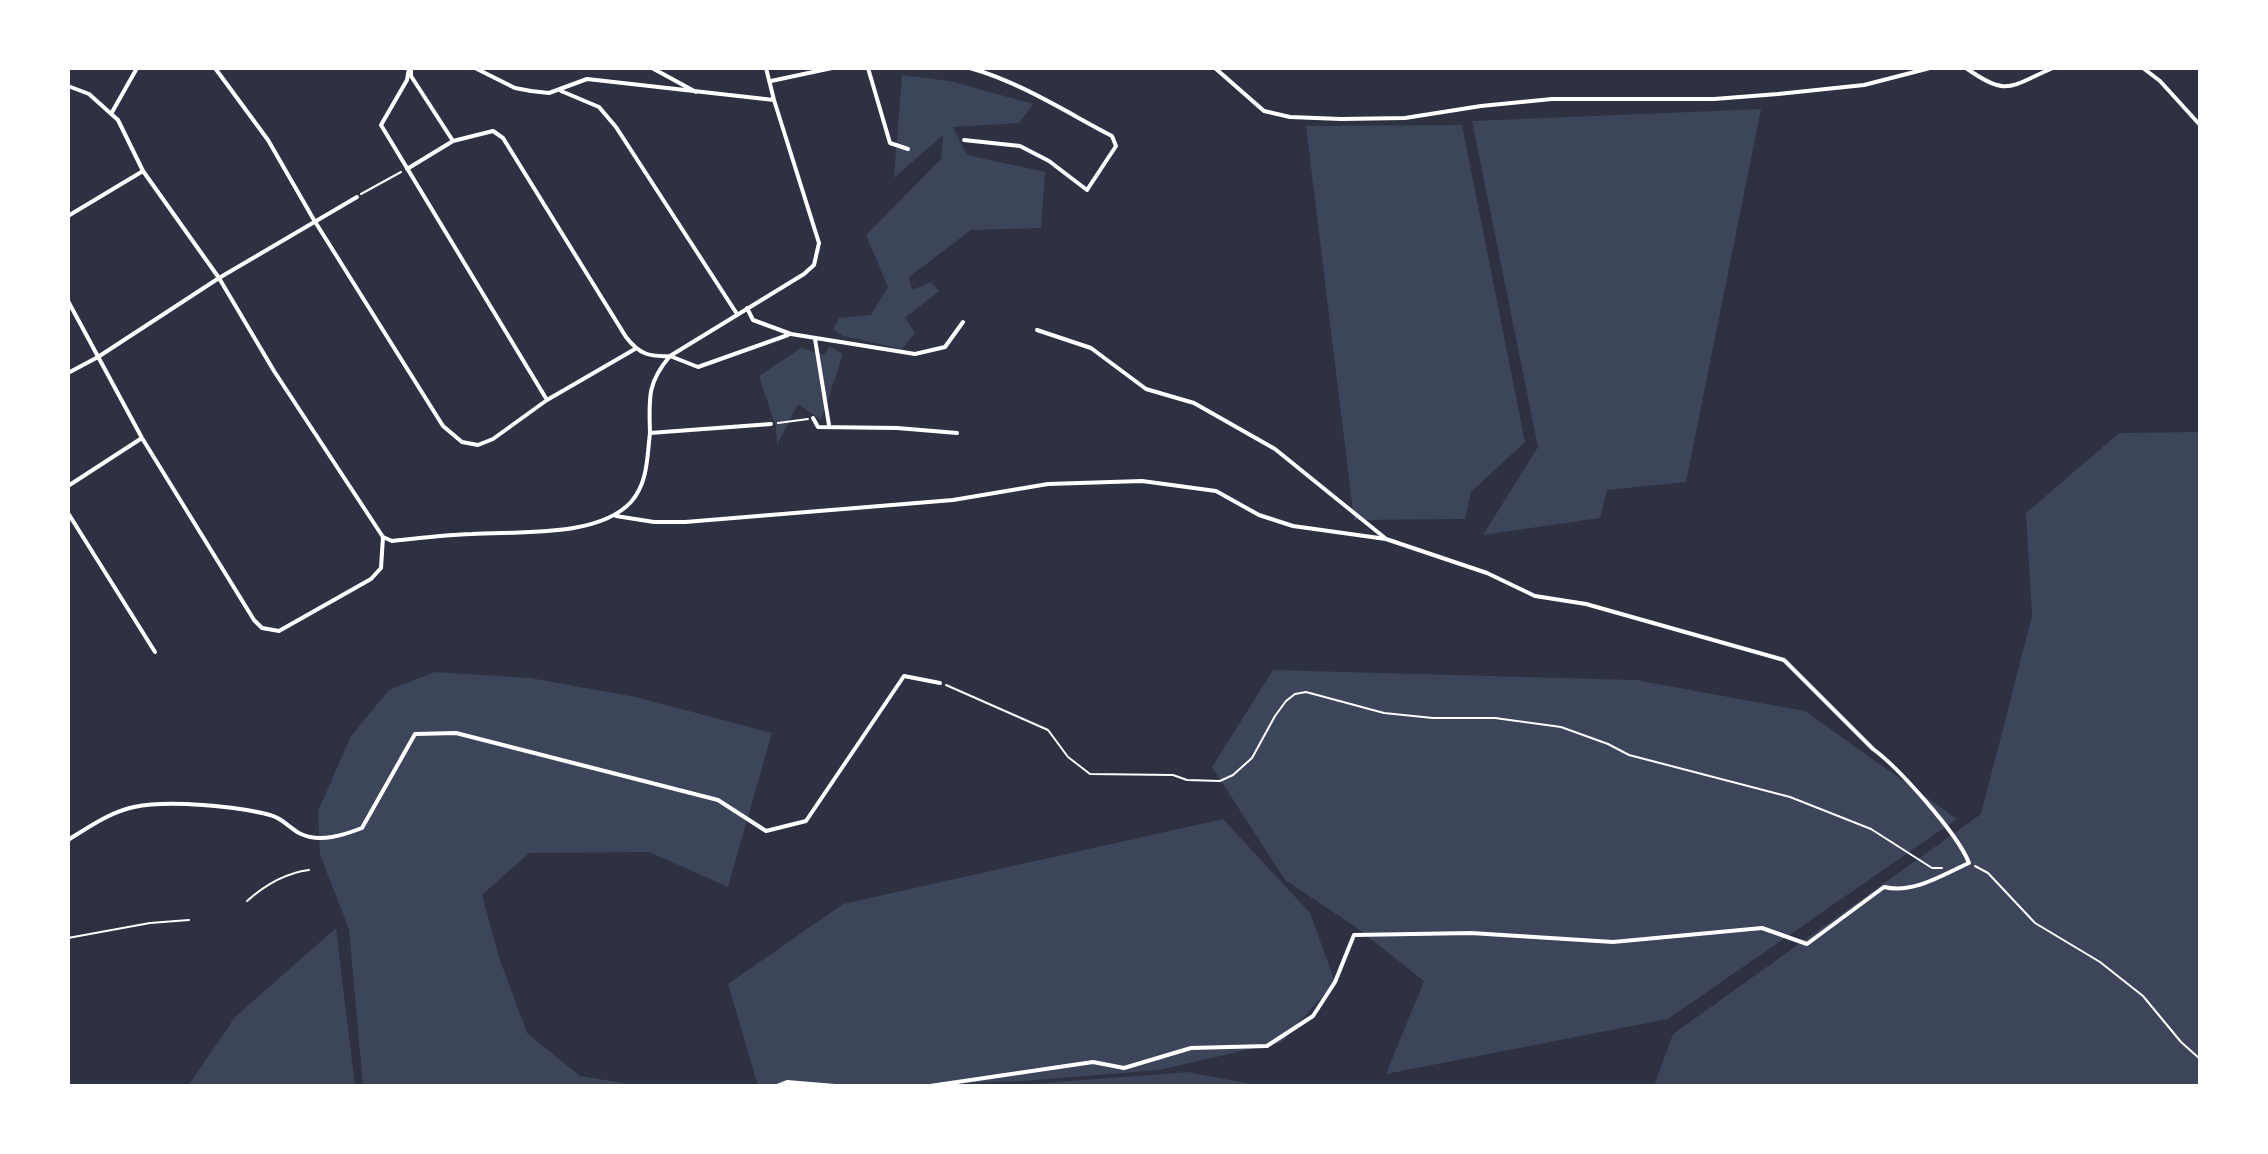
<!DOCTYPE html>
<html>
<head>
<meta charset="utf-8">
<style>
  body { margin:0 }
  #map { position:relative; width:2268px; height:1154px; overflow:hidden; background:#2d3142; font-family:Lato,sans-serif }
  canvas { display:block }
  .frame { position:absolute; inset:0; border:70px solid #fff; pointer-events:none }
</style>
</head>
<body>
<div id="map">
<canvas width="2268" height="1154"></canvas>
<div class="frame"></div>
</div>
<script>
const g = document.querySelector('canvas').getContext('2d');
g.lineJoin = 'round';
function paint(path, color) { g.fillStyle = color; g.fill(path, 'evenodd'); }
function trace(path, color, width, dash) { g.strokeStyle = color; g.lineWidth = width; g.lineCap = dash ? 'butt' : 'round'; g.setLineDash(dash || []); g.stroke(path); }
const green = new Path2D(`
  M 902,75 L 950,81 L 1033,104 L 1019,123 L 953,127 L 967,155 L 1045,172 L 1041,228 L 971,230 L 909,277 L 912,290 L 931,282 L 939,291 L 905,318 L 915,333 L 902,349 L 843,336 L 833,329 L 839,318 L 871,315 L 888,287 L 866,235 L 941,159 L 943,135 L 894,178 Z
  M 1761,109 L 1686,482 L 1607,490 L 1600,518 L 1483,535 L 1538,447 L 1472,121 Z
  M 1462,125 L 1525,442 L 1471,492 L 1465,519 L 1354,520 L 1306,126 Z
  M 829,346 L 843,354 L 821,420 L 798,404 L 777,445 L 776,427 L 759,376 L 801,348 L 825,355 Z
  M 2200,432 L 2200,1086 L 1654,1086 L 1673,1034 L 1981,814 L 2032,616 L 2026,513 L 2119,433 Z
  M 1273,670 L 1636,680 L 1805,711 L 1957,819 L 1668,1019 L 1386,1074 L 1424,981 L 1357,928 L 1285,880 L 1212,767 Z
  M 435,672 L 530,678 L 636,697 L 772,733 L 728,887 L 649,852 L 529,853 L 482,895 L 500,960 L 527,1033 L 580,1076 L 642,1086 L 363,1086 L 349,929 L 320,855 L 318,811 L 351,736 L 389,690 Z
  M 1223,819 L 1310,913 L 1335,982 L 1282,1042 L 1159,1070 L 1024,1081 L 882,1086 L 758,1086 L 728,984 L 843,904 Z
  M 336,928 L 355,1086 L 188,1086 L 235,1017 Z
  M 1188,1072 L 1262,1086 L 1006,1086 Z`);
const path = new Path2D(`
  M 361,194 L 401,172
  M 778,423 L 808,419
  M 946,685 L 1048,730 L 1068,757 L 1090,774 L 1173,775 L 1187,780 L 1220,781 L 1233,775 L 1252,758 L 1275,716 L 1286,701 L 1295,694 L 1306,692 L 1384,713 L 1433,718 L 1495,718 L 1561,727 L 1608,744 L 1629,755 L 1790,797 L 1871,829 L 1932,868 L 1942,868
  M 1975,866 L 1988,873 L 2035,923 L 2100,962 L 2143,996 L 2181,1042 L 2200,1059`);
const service = new Path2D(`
  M 247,901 C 265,885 285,873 309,870
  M 68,938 L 150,923 L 189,920`);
const minor = new Path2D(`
  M 215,68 L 268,140 L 314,220 L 443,426 L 462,442 L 478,445 L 493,439 L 547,400 L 635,349
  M 409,68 L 407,80 L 381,125 L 547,400
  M 411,68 L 411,76 L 453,141 L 493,131 L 503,138 L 626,337 C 639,354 649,357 670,356 C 647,383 649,398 650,433 L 771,424
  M 475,68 L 515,88 L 531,91 L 549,93 L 587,79 L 774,100
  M 652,68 L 696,92
  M 868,68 L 890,143 L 908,149
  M 1215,68 L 1264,111 L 1290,117 L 1341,119 L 1405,118 L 1481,106 L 1552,99 L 1714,99 L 1778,94 L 1864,85 L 1930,68
  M 1966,68 C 2008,98 2010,86 2053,68
  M 2143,68 L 2160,81 L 2200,125
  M 771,81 L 832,68
  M 68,86 L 89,94 L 118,120 L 143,171 L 219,278 L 274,371 L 383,537 L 392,541 C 419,538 445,535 472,534 C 517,531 598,538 631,502 C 648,483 647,457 650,433
  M 561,91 L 599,107 L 616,127 L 737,314
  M 111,114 L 137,68
  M 964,140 L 1020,146 L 1049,161 L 1087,190 L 1116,146 L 1112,136 C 1066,112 1020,82 970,68
  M 407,169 L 453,141
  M 68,216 L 143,171
  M 68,301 L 142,438 L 254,620 L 262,628 L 279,631 L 371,579 L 381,568 L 383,537
  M 747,308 L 753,320 L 791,334 L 915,354 L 945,347 L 963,322
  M 1037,330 L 1091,348 L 1146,389 L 1194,403 L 1275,449 L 1385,538
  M 815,339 L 829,425
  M 670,356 L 804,274 L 814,265 L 819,243 L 774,100 L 766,68
  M 670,356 L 698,367 L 788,335
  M 68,373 L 98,357 L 219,278 L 357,197
  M 813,418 L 818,427 L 897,428 L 957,433
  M 68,486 L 142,438
  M 68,513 L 155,652
  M 616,516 L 654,522 L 685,522 L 953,500 L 1048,484 L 1142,481 L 1216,491 L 1259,515 L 1293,526 L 1386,539 L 1487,573 L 1535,596 L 1586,604 L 1784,660 L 1873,749 C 1898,767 1958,834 1969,863 C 1942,875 1914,894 1884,887 L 1807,944 L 1762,928 L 1613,942 L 1471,933 L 1354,935 L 1335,982 L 1313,1016 L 1267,1046 L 1191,1048 L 1124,1068 L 1093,1062 L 930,1086
  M 68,840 C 89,827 110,812 134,807 C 168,800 237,806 270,815 C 283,818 290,829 301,834 C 320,843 344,835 362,828 L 415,734 L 456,733 L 718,800 L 766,831 L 806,821 L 904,676 L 940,683
  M 777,1086 L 787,1082 L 835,1086`);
paint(green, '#3c4559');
trace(path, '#fff', 2);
trace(service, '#fff', 2);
trace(minor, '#fff', 4);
</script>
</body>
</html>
